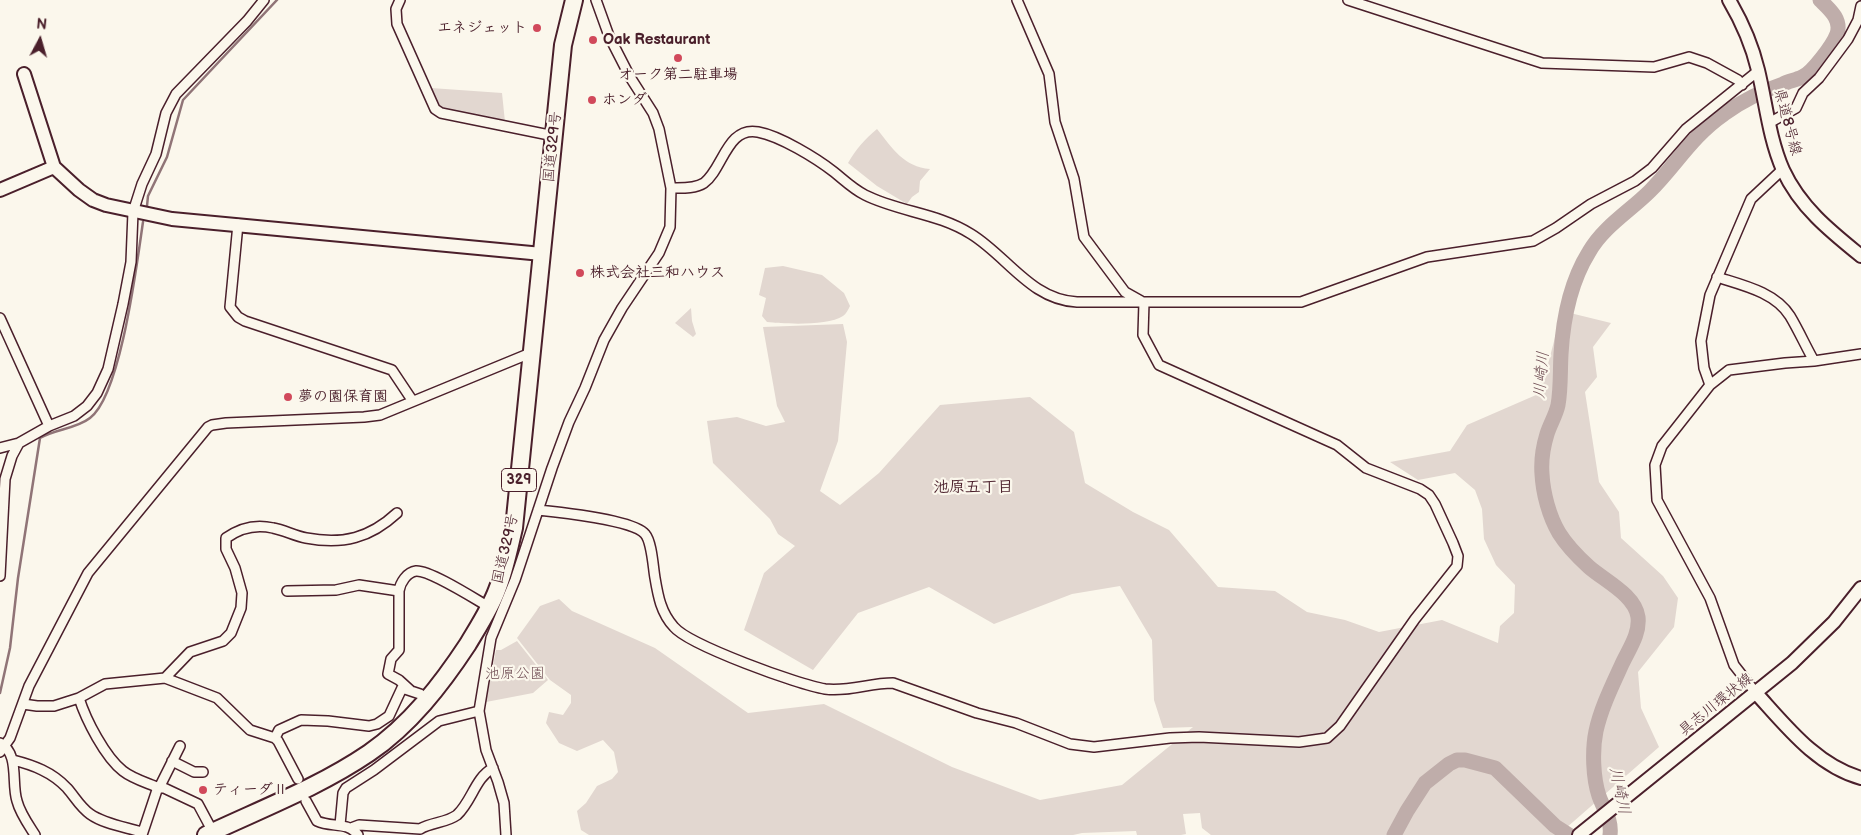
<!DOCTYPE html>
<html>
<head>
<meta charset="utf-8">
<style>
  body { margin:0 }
  #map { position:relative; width:1861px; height:835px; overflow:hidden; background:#fbf7ec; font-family:"Balsamiq Sans",sans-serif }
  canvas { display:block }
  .north { position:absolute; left:15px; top:15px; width:50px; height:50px; -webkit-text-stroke:4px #fbf7ec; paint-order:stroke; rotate:6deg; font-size:14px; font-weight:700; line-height:20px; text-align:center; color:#4a1f2b }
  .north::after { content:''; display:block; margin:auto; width:18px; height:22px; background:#4a1f2b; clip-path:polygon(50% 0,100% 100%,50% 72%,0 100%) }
</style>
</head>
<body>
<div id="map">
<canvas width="1861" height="835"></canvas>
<div class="north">N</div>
</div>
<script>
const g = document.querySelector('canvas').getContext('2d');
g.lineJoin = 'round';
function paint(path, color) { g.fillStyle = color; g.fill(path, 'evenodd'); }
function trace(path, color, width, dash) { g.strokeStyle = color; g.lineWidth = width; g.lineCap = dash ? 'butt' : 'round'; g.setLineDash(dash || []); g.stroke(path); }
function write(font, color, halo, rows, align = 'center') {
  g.font = font + ' "Balsamiq Sans","Klee One",sans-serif'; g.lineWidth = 4.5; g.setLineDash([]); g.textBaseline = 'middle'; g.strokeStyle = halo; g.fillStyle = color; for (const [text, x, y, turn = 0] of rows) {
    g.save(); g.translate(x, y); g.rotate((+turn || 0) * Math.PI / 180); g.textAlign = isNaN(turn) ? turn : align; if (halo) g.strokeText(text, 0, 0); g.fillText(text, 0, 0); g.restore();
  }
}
const green = new Path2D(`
  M 431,88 L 502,93 L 505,122 L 443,110 L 438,107 Z
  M 877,129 C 892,148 904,167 930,169 L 920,181 L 919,192 L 912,197 L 907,204 L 877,186 L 848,163 C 856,149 865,139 877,129 Z
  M 783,266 L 822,275 L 844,293 L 850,306 C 848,310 846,314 843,316 C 828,326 785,324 767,322 L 762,316 L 766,298 L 759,295 L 765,268 Z
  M 691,308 L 692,321 L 696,334 L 693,337 L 675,323 Z
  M 1562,311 L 1611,323 L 1593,347 L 1597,377 L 1585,392 L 1599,482 L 1619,512 L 1621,538 L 1663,576 L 1678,598 L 1674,627 L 1638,672 L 1641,708 L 1659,747 L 1558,835 L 1211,835 L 1202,828 L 1200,813 L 1183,814 L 1186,834 L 1181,835 L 1137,835 L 1136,831 L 1082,833 L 1073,835 L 589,835 L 581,830 L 577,811 L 586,803 L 597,786 L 612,779 L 618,772 L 614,752 L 603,740 L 577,751 L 559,743 L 546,723 L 549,712 L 563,715 L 571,703 L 571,695 L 550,680 L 517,638 L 540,606 L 559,599 L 572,611 L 655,648 L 748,713 L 824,704 L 952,767 L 1040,800 L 1122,785 L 1193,727 L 1163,728 L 1154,700 L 1152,640 L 1120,586 L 1072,594 L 994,624 L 929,587 L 858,613 L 813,670 L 744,630 L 764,573 L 795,546 L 778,534 L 770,519 L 713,463 L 707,421 L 737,417 L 766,426 L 785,422 L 777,406 L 763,327 L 843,324 L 847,342 L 838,441 L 820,491 L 840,505 L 879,473 L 940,405 L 1030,397 L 1074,432 L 1085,483 L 1133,512 L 1169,530 L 1218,587 L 1275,591 L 1307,612 L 1345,620 L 1379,632 L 1442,620 L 1498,643 L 1500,626 L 1514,613 L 1515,585 L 1496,565 L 1484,539 L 1482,509 L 1475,490 L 1455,473 L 1418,480 L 1390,462 L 1450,451 L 1467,425 L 1536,395 L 1548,364 Z
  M 517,641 L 548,680 L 533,693 L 486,702 L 496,650 L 501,650 Z`);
const stream = new Path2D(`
  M 147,206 L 148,196 L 167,157 L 183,100 L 277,0
  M 0,693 L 10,648 L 18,578 L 40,438 C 55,429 76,429 90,418 C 121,395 137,262 143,222`);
const river = new Path2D(`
  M 1394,835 L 1407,811 L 1425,783 L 1449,764 L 1457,760 L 1465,760 L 1495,768 L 1555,826 L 1569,835
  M 1610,835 C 1612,820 1604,810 1599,796 C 1593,778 1592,750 1596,731 C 1601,708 1612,686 1622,664 C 1629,649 1640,634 1638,617 C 1635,595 1605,581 1589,567 C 1578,557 1567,546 1559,533 C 1549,516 1543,493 1542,474 C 1541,461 1543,447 1547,434 C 1550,424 1556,415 1558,405 C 1561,389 1560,371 1561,354 C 1563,320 1571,281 1589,252 C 1603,227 1630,211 1650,191 C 1676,165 1692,136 1724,114 C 1742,101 1762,91 1783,84 C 1789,81 1796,80 1802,77 C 1812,73 1833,45 1837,34 C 1842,19 1829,9 1820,0`);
const street = new Path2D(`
  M 400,0 L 396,9 L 397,24 L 435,109 L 441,113 L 554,136
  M 1017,0 L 1049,74 L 1055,122 L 1074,179 L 1084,237 L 1125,292 L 1141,301
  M 1348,0 L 1542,63 L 1654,67 L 1689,57 L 1707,63 L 1738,80 L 1742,85
  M 1769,123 L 1796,108 L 1803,93 L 1819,78 L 1848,39 L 1858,20 L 1861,6
  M 671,188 C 681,188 695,189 704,183 C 723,169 727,126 758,132 C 780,136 816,158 834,172 C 844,180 853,189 865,195 C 899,212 938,213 971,234 C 1007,256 1031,300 1077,302 L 1301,302 L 1427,257 L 1533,241 L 1556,228 L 1591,204 L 1635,181 L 1652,168 L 1686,129 L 1758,71
  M 238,224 L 230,307 L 238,317 L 245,321 L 392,370 L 412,400
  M 1717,277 C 1742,285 1775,292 1790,316 C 1799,331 1806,347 1814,361
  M 0,318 L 49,426
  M 1710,385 L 1704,368 L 1701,341 L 1710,295 L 1751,199 L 1783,169
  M 0,448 L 19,443
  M 538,510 C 558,512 634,520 645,534 C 652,542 653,567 655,578 C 658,596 661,613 674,627 C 689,645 799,685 825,689 C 849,692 869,683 893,683 L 977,713 L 1016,723 L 1070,744 L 1094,747 L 1170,738 L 1199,737 L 1299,742 L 1327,738 L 1340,726 L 1415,619 L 1457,566 L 1458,556 L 1453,543 L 1435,504 L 1429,495 L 1420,489 L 1366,468 L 1337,445 L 1159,365 L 1143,335 L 1144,302
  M 0,576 L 5,479 L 12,456 L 19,443 L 49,426 L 74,416 L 87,406 L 97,393 L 108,369 L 123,304 L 131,262 L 133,212 L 142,184 L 156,154 L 166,113 L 176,94 L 247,21 L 264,0
  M 287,591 L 336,590 L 359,585 L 399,591
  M 165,678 L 190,652 L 223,641 L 231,633 L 241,608 L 242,593 L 235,568 L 226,549 L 226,538 C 240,528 256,524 273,528 C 284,530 295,536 306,538 C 343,545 370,538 397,513
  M 410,690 L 399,680 L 388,674 L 391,659 L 399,650 L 399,591 C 400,583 407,572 416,571 C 430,570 475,599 489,607
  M 1756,693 L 1734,665 L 1710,598 L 1657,500 L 1655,465 L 1662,446 L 1710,385 L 1729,370 L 1785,363 L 1814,361 L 1861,354
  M 79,698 C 86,720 105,757 123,771 C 133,779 148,783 159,788 L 164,788 L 198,804 L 213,832
  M 23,704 L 37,706 L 54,706 L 79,698 L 105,684 L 165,678 L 217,698 L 250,730 L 275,738 L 278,741 L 298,779
  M 275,738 L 279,730 L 301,720 L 328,721 L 369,726 L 377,724 L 389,716 L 402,688 L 420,694 L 427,700
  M 0,743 C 20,754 11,783 17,801 C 20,813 28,824 35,835
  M 0,752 L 10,738 L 29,686 L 88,573 L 208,427 L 212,425 L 226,423 L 364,417 L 380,415 L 533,352
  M 13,760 C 33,765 52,772 67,788 C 75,797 80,807 90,814 C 104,824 125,827 141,832
  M 172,761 L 194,772 L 203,772
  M 159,788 L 180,746
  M 306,801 L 317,821 C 332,828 347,821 358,835
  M 340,825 L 343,793 L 346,788 L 374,770 L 439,721 L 479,711
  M 351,828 L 359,825 L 420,829 C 432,822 446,823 457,815 C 472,801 475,778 493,768
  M 142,835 L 158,787
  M 506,835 L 504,803 L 498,782 L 486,750 L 479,711 L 491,638 L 515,580 L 552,468 L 569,422 L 585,388 L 604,340 L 622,308 L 659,253 L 670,227 L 671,188 L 659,129 L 653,113 L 630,77 L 609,36 L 596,0`);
const secondary = new Path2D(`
  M 1729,0 C 1742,22 1752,45 1758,70 C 1766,103 1769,138 1783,170 C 1800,207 1830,231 1861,256
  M 24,74 L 54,167 L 79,190 L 93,200 L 106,205 L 172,219 L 542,254
  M 0,190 L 54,167
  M 1756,693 C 1786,726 1817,766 1861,778
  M 1579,835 L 1792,663 L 1834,622 L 1861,588`);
const highway = new Path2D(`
  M 206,835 C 261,809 319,787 369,753 C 410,725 441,685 468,644 C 478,627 490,609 497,590 C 505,570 509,549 514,528 L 563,45 L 574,0`);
const markers = [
  [537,28,5,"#d1495b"],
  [593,40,5,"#d1495b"],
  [678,58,5,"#d1495b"],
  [592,100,5,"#d1495b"],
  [580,273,5,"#d1495b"],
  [288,397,5,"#d1495b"],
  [203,790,5,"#d1495b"]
];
const shields = [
  [519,480,35]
];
const shieldNames = [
  ["329",519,480]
];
const poiNames = [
  ["エネジェット",527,28,"right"],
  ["Oak Restaurant",603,40],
  ["オーク第二駐車場",678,75,"center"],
  ["ホンダ",602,100],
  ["株式会社三和ハウス",590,273],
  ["夢の園保育園",298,397],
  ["ティーダⅡ",213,790]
];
const streetNames = [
  ["県道8号線",1787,122,75],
  ["国道329号",553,147,-84],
  ["国道329号",506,549,-77],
  ["具志川環状線",1716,705,-39]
];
const parkNames = [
  ["池原公園",515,674]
];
const waterNames = [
  ["川崎川",1542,375,-85],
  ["川崎川",1619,791,78]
];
const neighbourhoodNames = [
  ["池原五丁目",973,488]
];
paint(green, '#e2d7d0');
trace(stream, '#907477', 2.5);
trace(river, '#bfadaa', 15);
trace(street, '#4a1f2b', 12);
trace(secondary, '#4a1f2b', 16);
trace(highway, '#4a1f2b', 20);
trace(street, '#fbf7ec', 9);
trace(secondary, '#fbf7ec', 12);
trace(highway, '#fbf7ec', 16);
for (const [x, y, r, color] of markers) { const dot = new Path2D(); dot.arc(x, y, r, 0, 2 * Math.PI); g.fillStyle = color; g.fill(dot); trace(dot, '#fbf7ec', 2); }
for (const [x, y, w] of shields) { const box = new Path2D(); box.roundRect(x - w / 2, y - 11.5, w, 23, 4); g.fillStyle = '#fbf7ec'; g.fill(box); trace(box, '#4a1f2b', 1); }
write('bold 14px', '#4a1f2b', null, shieldNames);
write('bold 15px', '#4a1f2b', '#fbf7ec', poiNames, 'left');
write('15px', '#4a1f2b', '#fbf7ec', streetNames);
write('15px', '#704d54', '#fbf7ec', parkNames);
write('italic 16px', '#6d4a51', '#fbf7ec', waterNames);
write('bold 16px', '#4a1f2b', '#fbf7ec', neighbourhoodNames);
</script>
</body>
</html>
